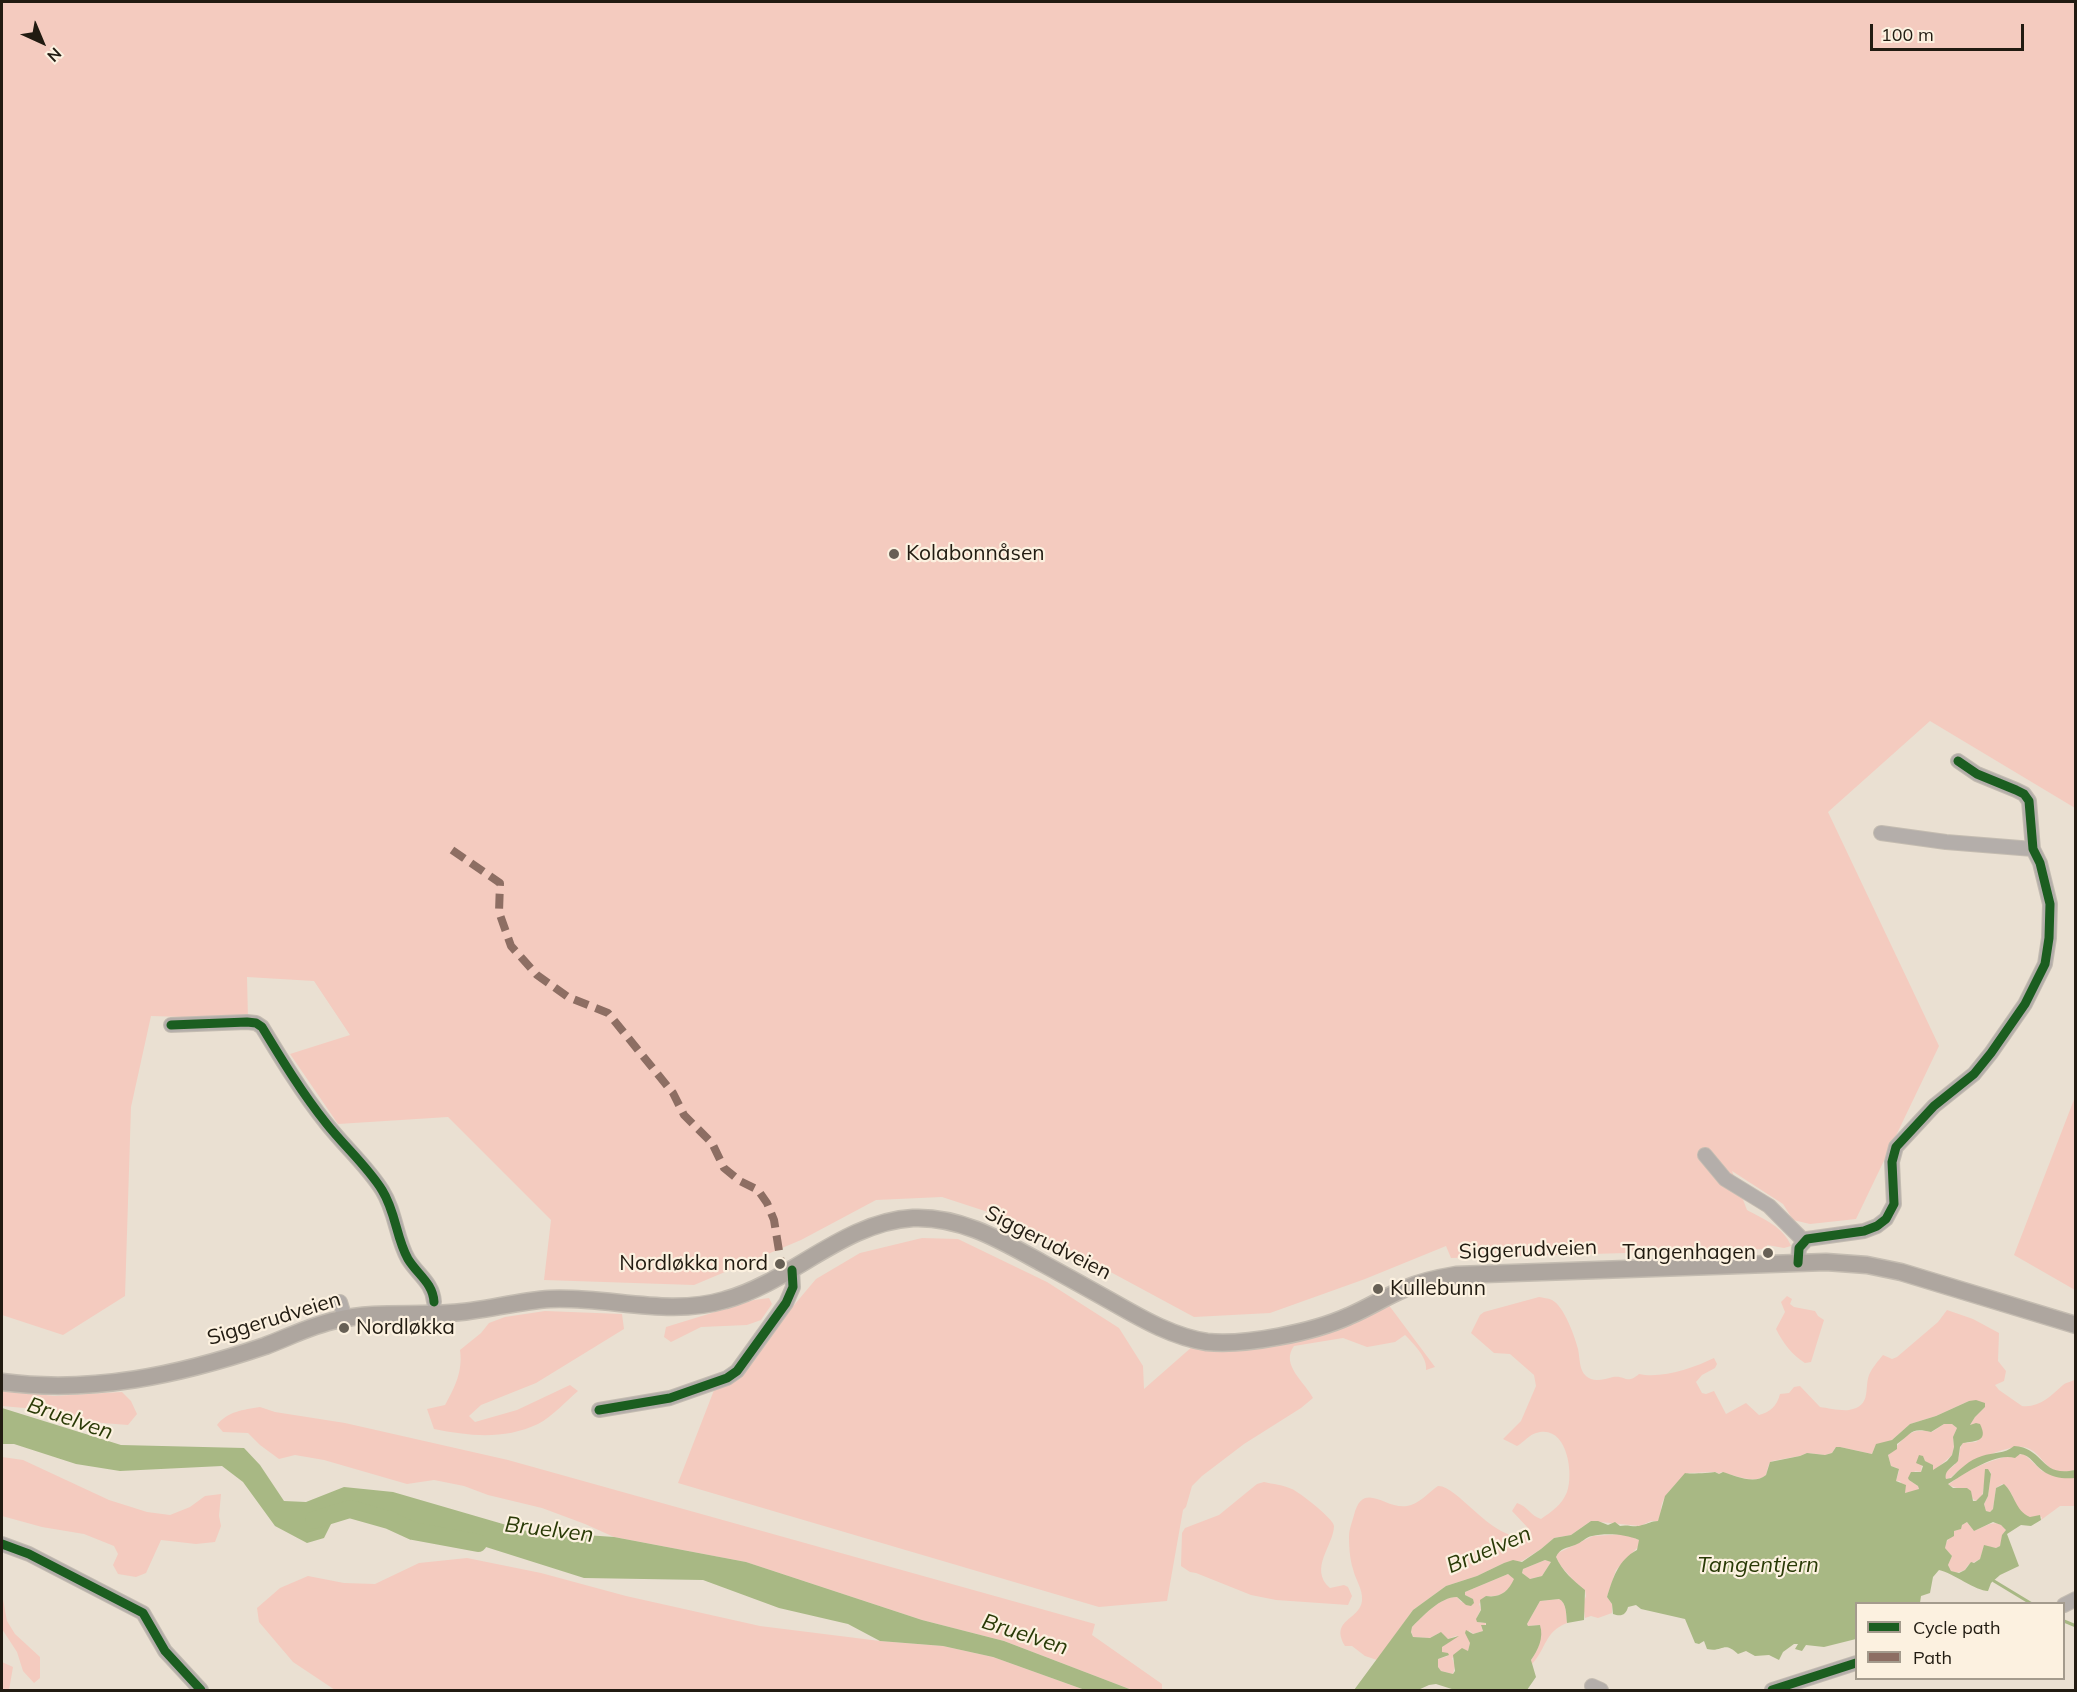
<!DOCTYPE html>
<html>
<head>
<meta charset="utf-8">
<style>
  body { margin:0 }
  #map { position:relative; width:2077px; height:1692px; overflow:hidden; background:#eae0d2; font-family:Mulish,sans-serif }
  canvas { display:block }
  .frame { position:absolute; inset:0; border:3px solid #211b11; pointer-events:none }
  .legend { position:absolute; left:1855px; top:1602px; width:210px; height:78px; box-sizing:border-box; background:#fcf1e0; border:2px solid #a49b8d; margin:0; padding:8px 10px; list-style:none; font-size:18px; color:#211b11 }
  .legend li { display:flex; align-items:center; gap:12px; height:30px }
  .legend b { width:30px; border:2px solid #a49b8d }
  .north { position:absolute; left:12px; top:12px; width:60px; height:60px; -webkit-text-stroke:4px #fcf1e0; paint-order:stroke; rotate:136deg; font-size:16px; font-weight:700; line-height:24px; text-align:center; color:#211b11 }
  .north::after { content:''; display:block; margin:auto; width:21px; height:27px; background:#211b11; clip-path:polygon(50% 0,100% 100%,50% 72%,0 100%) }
  .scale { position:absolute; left:1870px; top:24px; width:154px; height:27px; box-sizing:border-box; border:3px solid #211b11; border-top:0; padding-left:8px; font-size:18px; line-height:21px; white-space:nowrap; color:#211b11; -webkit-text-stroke:4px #fcf1e0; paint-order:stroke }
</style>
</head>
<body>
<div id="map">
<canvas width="2077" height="1692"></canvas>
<div class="frame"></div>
<ul class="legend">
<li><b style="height:8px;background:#1b5e20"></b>Cycle path</li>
<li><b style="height:8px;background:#8d6e63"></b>Path</li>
</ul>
<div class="north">N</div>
<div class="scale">100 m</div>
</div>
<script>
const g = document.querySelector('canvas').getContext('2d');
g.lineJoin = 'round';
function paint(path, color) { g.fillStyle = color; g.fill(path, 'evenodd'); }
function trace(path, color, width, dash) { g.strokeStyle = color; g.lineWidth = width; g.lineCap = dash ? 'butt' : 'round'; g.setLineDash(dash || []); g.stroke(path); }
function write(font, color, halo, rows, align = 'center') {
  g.font = font + ' Mulish,sans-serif'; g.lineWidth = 4.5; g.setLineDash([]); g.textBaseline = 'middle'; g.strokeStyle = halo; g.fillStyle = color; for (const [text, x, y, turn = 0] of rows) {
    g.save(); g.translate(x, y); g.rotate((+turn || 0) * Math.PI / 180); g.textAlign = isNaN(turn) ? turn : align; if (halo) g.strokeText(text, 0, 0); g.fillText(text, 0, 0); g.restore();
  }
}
const green = new Path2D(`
  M 2,2 L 2075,2 L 2075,808 L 1930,721 L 1828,812 L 1939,1046 L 1856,1219 L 1810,1224 L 1793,1220 L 1783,1204 L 1732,1171 L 1747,1210 C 1763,1219 1784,1227 1791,1246 L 1784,1248 L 1767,1245 L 1767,1249 L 1451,1258 L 1446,1246 L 1365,1279 L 1270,1313 L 1194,1317 L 1066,1248 L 985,1211 L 942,1197 L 876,1200 L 801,1240 L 694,1285 L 544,1280 L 551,1220 L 448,1117 L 338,1124 L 290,1054 L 350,1035 L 314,981 L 247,977 L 248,1019 L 151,1016 L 131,1107 L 125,1296 L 63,1335 L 2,1315 Z
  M 2075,1097 L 2075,1290 L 2014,1255 Z
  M 922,1238 L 958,1239 L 1047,1282 L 1119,1328 L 1143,1366 L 1144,1389 L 1193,1346 L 1216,1349 L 1388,1304 L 1435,1367 L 1426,1370 C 1428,1358 1413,1343 1405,1335 L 1395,1342 L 1373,1346 L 1367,1347 L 1343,1338 L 1294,1346 C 1280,1365 1305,1382 1313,1398 L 1301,1408 L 1244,1444 L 1202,1476 L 1192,1486 L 1186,1507 L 1183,1510 L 1167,1601 L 1099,1607 L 678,1483 L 716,1385 L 784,1317 L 816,1279 L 860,1253 Z
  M 1787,1296 L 1792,1299 L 1790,1304 L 1794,1307 L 1815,1311 L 1818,1316 L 1824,1320 L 1811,1362 L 1805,1363 C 1792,1355 1783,1343 1776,1329 L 1785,1312 L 1781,1302 Z
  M 1539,1297 C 1543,1298 1548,1298 1552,1300 C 1564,1306 1575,1337 1578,1349 C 1580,1358 1579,1370 1586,1376 C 1593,1383 1605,1379 1613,1377 C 1626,1375 1626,1385 1639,1374 C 1661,1379 1694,1368 1714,1358 L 1717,1364 L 1715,1368 L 1702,1375 L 1696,1382 L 1702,1393 L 1706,1394 L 1714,1391 L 1726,1414 L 1746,1403 L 1759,1415 C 1770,1412 1777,1406 1780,1394 L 1789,1393 L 1794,1387 L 1800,1386 L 1820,1407 C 1828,1408 1840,1411 1849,1410 C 1872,1406 1864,1389 1869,1375 C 1872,1368 1878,1361 1883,1355 L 1892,1359 L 1897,1357 L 1938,1322 L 1947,1310 L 1973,1319 L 1999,1333 L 1998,1361 L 2006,1371 L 2004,1381 L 1995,1385 L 1999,1390 L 2022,1406 C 2039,1408 2051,1396 2063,1385 C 2068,1381 2071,1383 2075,1379 L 2075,1470 C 2042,1479 2046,1451 2023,1447 C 2008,1445 1974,1461 1961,1469 C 1955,1472 1953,1478 1946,1479 L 1945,1474 C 1948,1469 1953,1467 1956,1463 C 1961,1456 1958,1449 1963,1443 L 1976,1442 L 1982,1437 L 1982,1428 L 1970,1425 L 1975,1417 L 1985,1407 L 1969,1401 L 1936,1416 L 1910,1424 L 1892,1440 L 1875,1447 L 1872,1454 L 1840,1447 L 1835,1448 L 1832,1453 L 1825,1455 L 1807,1453 L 1800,1456 L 1772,1461 L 1769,1464 L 1766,1475 C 1755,1485 1735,1475 1721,1472 L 1719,1474 L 1716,1472 L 1687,1473 C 1678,1481 1669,1490 1663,1501 C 1660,1507 1662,1514 1658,1521 L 1651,1521 L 1640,1526 L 1591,1521 L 1571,1535 L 1554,1538 L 1541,1549 L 1522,1561 L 1504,1563 L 1477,1576 L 1446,1586 L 1413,1610 L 1377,1660 L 1365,1656 L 1352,1646 L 1345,1646 C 1329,1619 1361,1620 1362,1600 C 1363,1589 1355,1579 1353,1569 C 1350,1560 1349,1547 1349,1537 C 1349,1530 1352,1522 1354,1515 C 1363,1479 1386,1510 1407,1506 C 1418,1505 1429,1492 1438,1486 C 1457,1485 1491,1539 1523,1537 L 1529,1529 L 1512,1511 L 1517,1503 C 1527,1506 1531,1516 1541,1519 C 1551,1512 1562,1505 1567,1492 C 1574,1473 1567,1423 1536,1433 C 1529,1435 1524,1442 1517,1446 L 1503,1439 L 1521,1421 L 1536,1386 L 1534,1375 L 1510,1354 L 1494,1353 L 1471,1333 L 1480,1315 L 1484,1312 Z
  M 769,1298 L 772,1304 L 761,1320 L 747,1325 L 701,1327 L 671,1342 L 664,1337 L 666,1327 L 754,1300 Z
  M 545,1311 L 622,1314 L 624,1329 L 536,1383 L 481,1405 L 469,1416 L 475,1422 L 517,1410 L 570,1385 L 578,1391 C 566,1401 552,1417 538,1424 C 504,1440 469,1436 434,1429 L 427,1409 L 445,1405 C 455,1387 463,1371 460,1350 L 481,1333 L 489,1323 L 505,1317 Z
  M 2,1390 L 54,1396 L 122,1392 L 131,1401 L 137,1414 L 128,1425 L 102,1423 L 47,1410 L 2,1406 Z
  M 260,1407 L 275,1412 L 345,1423 L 508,1460 L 1095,1624 L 1092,1635 L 1162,1684 L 1162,1690 L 1132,1690 L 1004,1641 L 922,1620 L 746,1562 L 614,1537 L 585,1524 L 542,1508 L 488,1495 L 464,1486 L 434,1480 L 407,1484 L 324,1460 L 295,1455 L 279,1459 L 260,1445 L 248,1433 L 223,1432 L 217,1425 C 228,1411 243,1410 260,1407 Z
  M 1944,1424 L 1952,1424 L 1957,1428 L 1953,1438 L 1954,1447 L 1952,1455 L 1935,1470 L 1933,1470 L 1933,1466 L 1925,1461 L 1923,1457 L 1921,1472 L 1915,1471 L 1909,1480 L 1918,1486 L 1919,1490 L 1905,1493 L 1900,1481 L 1896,1481 L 1899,1471 L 1897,1468 L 1891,1466 L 1888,1455 C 1904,1441 1906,1426 1932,1432 Z
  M 2024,1454 L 2042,1471 L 2055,1476 L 2075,1478 L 2075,1506 L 2060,1506 L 2041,1520 L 2042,1517 C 2037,1516 2031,1518 2026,1516 C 2013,1510 2015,1489 2002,1484 L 1996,1488 L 1993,1509 L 1990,1512 L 1986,1511 L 1984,1504 L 1988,1496 L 1991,1474 L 1990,1471 L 1986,1475 L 1982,1497 L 1976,1501 L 1957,1488 L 1948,1485 C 1971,1467 1995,1457 2024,1454 Z
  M 2,1457 L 23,1460 L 109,1500 L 147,1512 L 170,1515 L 190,1507 L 205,1496 L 221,1494 L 219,1516 L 221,1526 L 215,1542 L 196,1544 L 161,1540 L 146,1573 L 136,1577 L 118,1574 L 113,1565 L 118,1554 L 114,1546 L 84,1534 L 42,1527 L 2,1516 Z
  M 1264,1482 C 1273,1484 1283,1485 1292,1489 C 1299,1492 1334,1519 1334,1526 C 1334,1545 1308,1569 1330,1588 L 1344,1585 L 1348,1587 L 1352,1596 L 1348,1605 L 1276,1600 L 1251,1595 L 1196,1573 L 1190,1572 L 1181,1566 L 1182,1533 L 1185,1528 L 1219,1515 L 1257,1484 Z
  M 1967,1522 L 1974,1531 C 1986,1526 1997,1517 2006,1530 L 2000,1546 L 1996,1548 L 1984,1546 L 1980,1559 L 1968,1565 L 1965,1570 L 1956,1573 L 1951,1571 L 1948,1565 L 1952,1556 L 1945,1548 C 1946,1541 1948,1539 1953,1536 L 1954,1531 L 1960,1529 L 1962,1525 Z
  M 1625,1534 L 1639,1540 L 1639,1546 L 1616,1570 L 1607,1597 L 1612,1604 L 1612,1613 L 1598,1618 L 1591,1616 L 1585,1618 L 1583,1604 L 1586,1596 L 1585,1590 L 1574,1581 L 1560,1565 L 1556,1557 L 1558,1553 L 1593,1536 Z
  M 467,1558 L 541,1573 L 626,1596 L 760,1626 L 880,1641 L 943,1646 L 993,1657 L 1085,1690 L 335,1690 L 293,1662 L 259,1622 L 257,1608 L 280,1588 L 308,1576 L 344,1583 L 375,1584 L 419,1563 Z
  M 1545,1560 L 1551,1562 L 1542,1576 L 1530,1579 L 1522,1573 L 1523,1569 Z
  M 1508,1574 L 1515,1579 C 1507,1593 1501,1597 1486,1596 L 1479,1604 L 1481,1609 L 1477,1617 L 1477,1622 L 1486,1623 L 1485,1625 L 1481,1626 L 1483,1631 L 1473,1634 L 1469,1630 L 1470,1643 L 1468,1651 L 1452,1658 L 1455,1666 L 1453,1674 L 1441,1671 L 1438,1667 L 1438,1659 L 1448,1656 L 1442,1652 L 1442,1647 L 1458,1635 L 1448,1639 L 1439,1633 L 1430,1638 L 1413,1637 L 1411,1631 L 1412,1627 C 1423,1616 1440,1597 1457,1597 L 1461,1602 L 1473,1599 L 1465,1595 L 1465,1592 Z
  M 2,1594 L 7,1621 L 15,1634 L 40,1657 L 40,1678 L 34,1683 L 23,1671 L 17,1652 L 2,1629 Z
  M 1559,1599 C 1567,1603 1566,1615 1567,1623 C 1544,1632 1547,1648 1532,1664 L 1531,1660 C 1539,1649 1542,1639 1540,1625 L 1528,1626 L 1527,1624 L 1540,1601 Z
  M 2,1662 L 13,1667 L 9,1690 L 2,1690 Z`);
const water = new Path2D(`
  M 1976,1400 L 1985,1403 L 1985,1407 L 1975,1417 L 1970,1425 L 1976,1423 L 1980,1424 C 1989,1442 1975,1441 1963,1443 L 1960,1447 L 1958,1461 C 1953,1467 1944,1470 1946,1479 L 1951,1478 C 1960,1469 1969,1460 1982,1456 C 1993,1452 2005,1454 2014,1446 C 2045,1448 2040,1478 2075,1470 L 2075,1478 C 2064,1479 2053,1478 2043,1471 C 2034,1465 2031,1455 2020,1454 L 2015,1458 C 1995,1452 1965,1474 1948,1484 L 1953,1488 L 1967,1488 L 1971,1491 L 1973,1501 L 1976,1501 L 1983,1494 L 1985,1469 L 1988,1469 L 1991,1474 L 1988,1496 L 1984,1504 L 1986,1511 L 1990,1512 L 1993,1509 L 1996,1488 L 2004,1484 C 2015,1494 2015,1511 2030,1517 L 2040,1515 L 2041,1520 L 2031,1526 L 2021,1525 L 2007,1534 L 2019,1566 L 2000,1575 L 1991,1583 L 1988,1591 C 1976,1591 1953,1573 1939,1570 L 1933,1577 L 1930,1593 L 1921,1596 L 1920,1603 L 1856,1604 L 1856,1639 L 1824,1647 L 1806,1645 L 1802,1651 L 1795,1649 L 1798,1644 L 1794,1644 L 1783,1652 L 1779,1660 L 1769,1655 L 1755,1656 L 1746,1651 L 1738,1654 C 1723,1640 1723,1653 1707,1649 L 1704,1641 L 1699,1644 L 1695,1643 L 1685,1619 L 1641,1609 L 1636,1605 L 1628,1607 C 1626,1615 1621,1617 1613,1614 L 1612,1604 L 1607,1597 C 1613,1578 1618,1560 1637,1550 L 1639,1540 C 1625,1534 1606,1533 1592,1536 C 1586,1537 1581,1543 1575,1545 C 1567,1548 1560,1548 1556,1557 C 1562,1571 1574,1581 1585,1590 L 1584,1620 L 1567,1623 C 1566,1615 1567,1603 1559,1599 L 1540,1601 L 1527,1624 L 1528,1626 L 1540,1625 C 1544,1638 1538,1650 1531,1660 L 1536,1677 L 1527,1690 L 1455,1690 L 1436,1684 L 1429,1685 L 1418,1690 L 1354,1690 L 1413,1610 L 1446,1586 L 1477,1576 L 1504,1563 L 1513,1560 L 1522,1562 L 1541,1549 L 1554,1538 L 1571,1535 L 1591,1521 L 1598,1521 L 1608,1525 L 1615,1522 L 1620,1526 C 1628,1524 1635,1528 1642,1525 C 1648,1524 1651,1521 1658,1521 L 1665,1496 L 1685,1473 C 1688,1474 1711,1473 1715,1472 L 1719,1474 L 1723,1472 C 1735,1476 1755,1485 1766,1475 L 1770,1462 L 1800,1456 L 1807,1453 L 1825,1455 L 1832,1453 L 1836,1447 L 1840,1447 L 1872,1454 L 1876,1444 L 1892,1440 L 1910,1424 L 1936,1416 L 1969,1401 ZM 1944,1424 L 1952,1424 L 1957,1428 L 1953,1437 L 1954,1447 L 1952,1455 L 1947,1461 L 1933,1470 L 1933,1465 L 1925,1461 L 1923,1456 L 1919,1455 L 1916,1463 L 1923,1466 L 1921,1472 L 1911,1472 L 1908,1478 L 1909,1480 L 1918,1486 L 1919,1489 L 1905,1493 L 1906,1485 L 1896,1481 L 1899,1469 L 1891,1466 L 1888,1455 L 1897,1449 L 1897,1444 C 1912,1434 1910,1427 1931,1432 ZM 1993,1522 L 2001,1525 L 2006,1530 L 2002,1535 L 2000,1546 L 1996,1548 L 1984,1545 L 1980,1559 L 1974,1563 L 1971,1562 L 1965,1570 L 1959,1573 L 1951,1571 L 1948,1565 L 1952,1556 L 1945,1548 L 1947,1540 L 1954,1536 L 1954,1531 L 1961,1529 L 1962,1525 L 1967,1522 L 1974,1531 ZM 1545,1560 L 1551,1562 L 1542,1576 L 1530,1579 L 1522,1573 L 1523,1569 ZM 1508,1574 L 1514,1579 C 1508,1592 1500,1598 1486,1596 L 1480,1600 L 1481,1610 L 1476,1619 L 1477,1622 L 1486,1623 L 1486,1625 L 1481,1625 L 1483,1631 L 1473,1634 L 1466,1630 L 1465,1633 L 1470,1643 L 1468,1651 L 1462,1648 L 1453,1655 L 1455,1671 L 1453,1674 L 1441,1671 L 1438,1667 L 1438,1659 L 1449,1655 L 1448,1653 L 1442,1652 L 1442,1647 L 1459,1636 L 1448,1639 L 1441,1632 L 1430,1638 L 1413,1637 L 1411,1632 L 1412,1627 C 1423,1616 1440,1597 1457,1597 L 1466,1605 L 1471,1606 L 1474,1603 L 1473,1599 L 1465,1595 L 1465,1592 Z
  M 2,1408 L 121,1445 L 244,1448 L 260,1465 L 284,1501 L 306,1502 L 344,1487 L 393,1492 L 527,1531 L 614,1537 L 746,1562 L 922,1620 L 1004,1641 L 1132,1690 L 1085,1690 L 993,1657 L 943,1646 L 880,1641 L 848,1624 L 779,1608 L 703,1580 L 584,1578 L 391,1517 L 339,1508 L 324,1538 L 307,1543 L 275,1526 L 243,1482 L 222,1466 L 120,1471 L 76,1464 L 14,1444 L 2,1444 Z`);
const stream = new Path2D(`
  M 1994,1581 L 2032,1604
  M 2064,1621 L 2076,1626`);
const river = new Path2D(`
  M 314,1520 L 350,1509 L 389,1520 L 413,1531 L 478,1543`);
const minor = new Path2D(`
  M 1881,833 L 1946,842 L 2033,849
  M 171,1025 L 247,1022 L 256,1023 L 262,1027 C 282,1060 302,1093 326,1123 C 344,1146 367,1166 382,1190 C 396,1212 396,1238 408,1259 C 417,1274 433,1283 434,1302
  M 1705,1155 L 1725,1179 L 1769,1206 L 1804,1241
  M 1798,1263 L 1799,1248 L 1807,1239 L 1864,1231 L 1877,1226 L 1886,1219 L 1894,1204 L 1892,1162 L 1896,1147 L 1934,1106 L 1974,1074 L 1991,1053 L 2025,1004 L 2045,964 L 2049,938 L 2050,904 L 2040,863 L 2033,849 L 2029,801 L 2024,794 L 2016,790 L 1977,774 L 1958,761
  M 340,1302 L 345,1318
  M 599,1410 L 670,1398 L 727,1378 L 737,1371 L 786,1303 L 793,1287 L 792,1270
  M 2,1544 L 29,1554 L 143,1613 L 165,1651 L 201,1690
  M 2064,1605 L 2076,1599
  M 1592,1686 L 1601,1690
  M 1772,1690 L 1856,1663`);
const major = new Path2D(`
  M 2,1382 C 92,1394 179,1375 265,1346 C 289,1337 312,1325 337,1320 C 374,1311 413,1316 451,1313 C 484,1311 517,1301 550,1299 C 608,1296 668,1317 725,1300 C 791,1282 843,1222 913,1218 C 961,1216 1002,1241 1042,1263 C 1066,1276 1091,1290 1116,1304 C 1144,1320 1174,1337 1207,1342 C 1246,1346 1314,1332 1349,1316 C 1368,1308 1385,1297 1404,1289 C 1420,1282 1438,1278 1456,1275 L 1826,1262 L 1867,1265 L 1901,1272 L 2076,1325`);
const quiet = new Path2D(`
  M 452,850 L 500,883 L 499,912 L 511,946 L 537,975 L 568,997 L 608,1013 L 673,1093 L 684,1115 L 712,1143 L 724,1168 L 740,1181 L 758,1190 L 767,1203 L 774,1220 L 781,1263`);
const cycleway = new Path2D(`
  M 171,1025 L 247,1022 L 256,1023 L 262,1027 C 282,1060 302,1093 326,1123 C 344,1146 367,1166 382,1190 C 396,1212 396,1238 408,1259 C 417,1274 433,1283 434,1302
  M 1798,1263 L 1799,1248 L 1807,1239 L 1864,1231 L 1877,1226 L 1886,1219 L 1894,1204 L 1892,1162 L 1896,1147 L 1934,1106 L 1974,1074 L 1991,1053 L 2025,1004 L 2045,964 L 2049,938 L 2050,904 L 2040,863 L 2033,849 L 2029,801 L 2024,794 L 2016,790 L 1977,774 L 1958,761
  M 599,1410 L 670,1398 L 727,1378 L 737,1371 L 786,1303 L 793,1287 L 792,1270
  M 2,1544 L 29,1554 L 143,1613 L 165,1651 L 201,1690
  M 1772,1690 L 1856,1663`);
const markers = [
  [894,554,6,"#676055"],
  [1768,1253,6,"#676055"],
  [780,1264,6,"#676055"],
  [1378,1289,6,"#676055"],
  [344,1328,6,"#676055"]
];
const poiNames = [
  ["Kolabonnåsen",906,554],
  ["Tangenhagen",1756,1253,"right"],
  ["Nordløkka nord",768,1264,"right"],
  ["Kullebunn",1390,1289],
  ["Nordløkka",356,1328]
];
const streetNames = [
  ["Siggerudveien",1048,1243,27],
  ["Siggerudveien",1528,1250,-2],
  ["Siggerudveien",274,1319,-17]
];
const waterNames = [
  ["Bruelven",70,1419,19],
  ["Bruelven",549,1530,7],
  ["Bruelven",1489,1550,-23],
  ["Tangentjern",1758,1565],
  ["Bruelven",1025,1635,18]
];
paint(green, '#f4cbbf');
paint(water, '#a8b884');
trace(stream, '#a8b884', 3);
trace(river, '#a8b884', 18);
trace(minor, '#c4bcb1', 16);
trace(major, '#c4bcb1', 19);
trace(minor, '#b4aeaa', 14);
trace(major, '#aea69f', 16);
trace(quiet, '#8d6e63', 8, [15, 8]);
trace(cycleway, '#1b5e20', 9);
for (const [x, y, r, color] of markers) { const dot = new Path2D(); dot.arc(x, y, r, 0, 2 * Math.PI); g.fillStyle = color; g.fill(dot); trace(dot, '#fcf1e0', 2); }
write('21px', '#211b11', '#fcf1e0', poiNames, 'left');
write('21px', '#211b11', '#fcf1e0', streetNames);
write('italic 22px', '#293a06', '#fcf1e0', waterNames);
</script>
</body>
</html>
